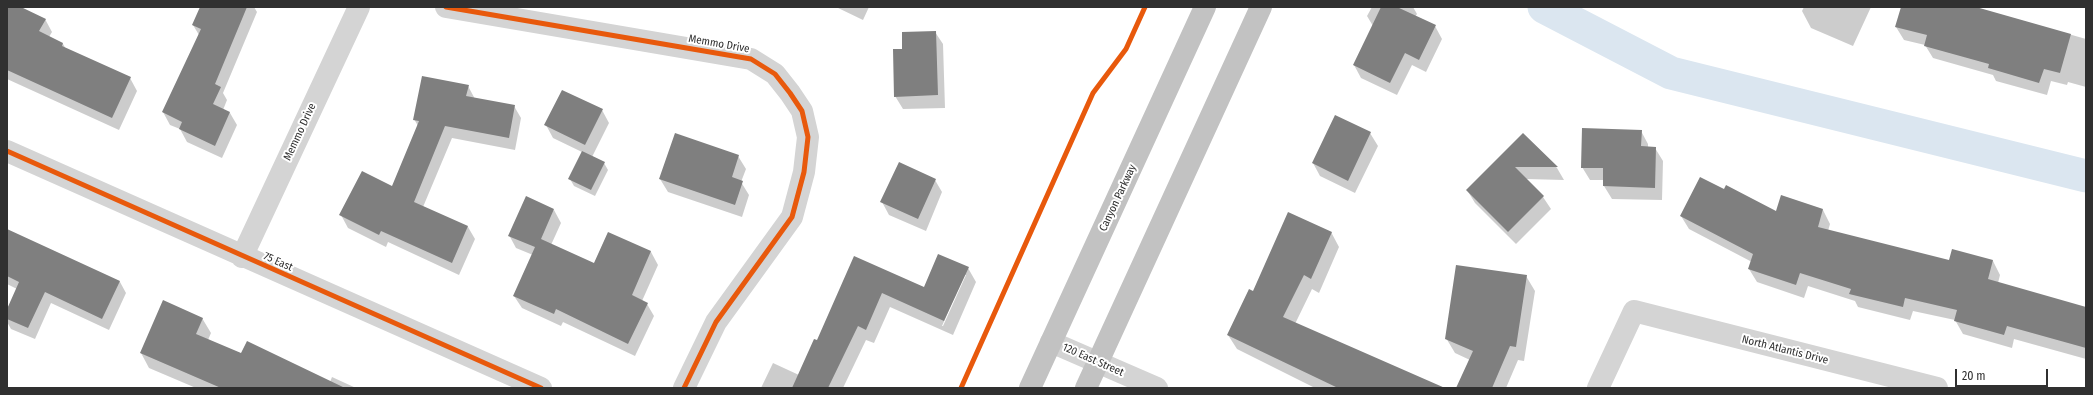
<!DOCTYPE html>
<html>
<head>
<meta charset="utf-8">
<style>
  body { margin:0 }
  #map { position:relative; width:2093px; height:395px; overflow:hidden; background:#fff; font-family:"Fira Sans Condensed",sans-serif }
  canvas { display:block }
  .frame { position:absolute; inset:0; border:8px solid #303030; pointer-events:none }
  .scale { position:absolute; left:1955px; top:369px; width:93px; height:18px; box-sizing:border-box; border:2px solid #303030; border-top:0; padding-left:5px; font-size:12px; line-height:14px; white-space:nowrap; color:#303030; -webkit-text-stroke:3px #fff; paint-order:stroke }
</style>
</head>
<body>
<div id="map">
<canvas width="2093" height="395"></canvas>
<div class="frame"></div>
<div class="scale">20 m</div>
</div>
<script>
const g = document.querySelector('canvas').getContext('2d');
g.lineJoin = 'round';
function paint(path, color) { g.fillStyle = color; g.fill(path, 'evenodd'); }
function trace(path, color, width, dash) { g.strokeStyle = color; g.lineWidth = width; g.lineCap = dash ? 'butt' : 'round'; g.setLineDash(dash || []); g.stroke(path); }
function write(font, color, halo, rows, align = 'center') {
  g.font = font + ' "Fira Sans Condensed",sans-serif'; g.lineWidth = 4; g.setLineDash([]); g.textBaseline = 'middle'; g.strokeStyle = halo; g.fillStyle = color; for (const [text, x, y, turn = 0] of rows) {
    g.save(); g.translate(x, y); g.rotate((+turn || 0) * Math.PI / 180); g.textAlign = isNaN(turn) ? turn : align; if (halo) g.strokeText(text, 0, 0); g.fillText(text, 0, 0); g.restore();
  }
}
const shadow = new Path2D(`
  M 7,7 L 19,7 L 45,19 L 52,32 L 49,37 L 63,44 L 66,49 L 130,78 L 137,91 L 119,130 L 7,79 Z
  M 201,7 L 254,7 L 257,12 L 223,93 L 227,100 L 223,110 L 230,113 L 237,125 L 222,158 L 187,142 L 180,129 L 170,125 L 163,112 L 199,35 L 193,25 Z
  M 836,7 L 869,7 L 863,20 Z
  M 1372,7 L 1413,7 L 1417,14 L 1415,17 L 1435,26 L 1442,39 L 1426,72 L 1412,65 L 1397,95 L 1361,78 L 1354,65 L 1373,26 L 1367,16 Z
  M 1804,7 L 1871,7 L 1853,46 L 1811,28 L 1802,11 Z
  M 1902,7 L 1974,7 L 2086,39 L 2086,87 L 2068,82 L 2067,85 L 2051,81 L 2047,95 L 1996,81 L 1993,75 L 1933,58 L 1925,45 L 1904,40 L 1896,27 Z
  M 935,32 L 943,44 L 945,108 L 903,109 L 895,96 L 903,50 Z
  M 468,86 L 475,99 L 514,106 L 521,118 L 515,150 L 452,138 L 423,207 L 468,227 L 475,239 L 459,275 L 388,242 L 386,247 L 348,228 L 341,215 L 393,187 L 418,126 L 414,119 Z
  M 602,110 L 609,123 L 592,157 L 604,163 L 608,170 L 595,196 L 574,186 L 570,179 L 582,152 L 553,138 L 546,125 Z
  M 1641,131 L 1648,144 L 1648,148 L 1655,148 L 1663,161 L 1662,200 L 1612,199 L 1604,186 L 1604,180 L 1590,180 L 1582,167 Z
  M 1370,133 L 1378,146 L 1355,193 L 1320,176 L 1313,163 Z
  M 1523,134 L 1557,168 L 1564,180 L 1526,179 L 1543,197 L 1551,209 L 1516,244 L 1475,203 L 1467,190 Z
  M 738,156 L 746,169 L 741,182 L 749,195 L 742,217 L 668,192 L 660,179 Z
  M 935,180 L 942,192 L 926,231 L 889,215 L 882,202 Z
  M 1724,191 L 1777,213 L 1823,210 L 1830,224 L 1828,231 L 1949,261 L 1993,261 L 2000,275 L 1998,283 L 2086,308 L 2086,359 L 2014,339 L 2012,348 L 1963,334 L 1955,320 L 1913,311 L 1910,320 L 1858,307 L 1855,301 L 1808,286 L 1804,298 L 1757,282 L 1749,269 L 1752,262 L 1689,229 L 1681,216 Z
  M 554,210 L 561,223 L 551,245 L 594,264 L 608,233 L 651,252 L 658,265 L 642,301 L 647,304 L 654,316 L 635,356 L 563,322 L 561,326 L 522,308 L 514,296 L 533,255 L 516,248 L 509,235 Z
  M 7,230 L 120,282 L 126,293 L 109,330 L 51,303 L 35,339 L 11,329 L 7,322 L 7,311 L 17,289 L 7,284 Z
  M 1331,232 L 1339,247 L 1319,293 L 1312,289 L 1295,324 L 1442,388 L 1315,388 L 1237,349 L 1228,335 L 1253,292 Z
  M 854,258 L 925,288 L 968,268 L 976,282 L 953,335 L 890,307 L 874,343 L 866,340 L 843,388 L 761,388 L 773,363 L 799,375 L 817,342 ZM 964,275 L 966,275 L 943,326 L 942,326 Z
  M 1526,276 L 1535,291 L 1524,361 L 1518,360 L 1506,388 L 1458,388 L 1470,360 L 1455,353 L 1446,338 Z
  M 202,318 L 211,333 L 208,340 L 242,354 L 330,382 L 332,377 L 356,388 L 196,388 L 149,368 L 141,353 Z`);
const canal = new Path2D(`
  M 1544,7 L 1671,73 L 2086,176`);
const building = new Path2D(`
  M 7,7 L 21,7 L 46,19 L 39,31 L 63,43 L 62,46 L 131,77 L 112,118 L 7,70 Z
  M 200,7 L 247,7 L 215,84 L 221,87 L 213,104 L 230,112 L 215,146 L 179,129 L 182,122 L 162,112 L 201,29 L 192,25 Z
  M 1381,7 L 1397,7 L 1436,25 L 1419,60 L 1405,53 L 1390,83 L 1353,65 Z
  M 1901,7 L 1976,7 L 2071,34 L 2060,73 L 2044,69 L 2039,83 L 1988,68 L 1989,64 L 1924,46 L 1927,35 L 1895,27 Z
  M 936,31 L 938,95 L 894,97 L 893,49 L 902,49 L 902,32 Z
  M 422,76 L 469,85 L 466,96 L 515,105 L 509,138 L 445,126 L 414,202 L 468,226 L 452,263 L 381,231 L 379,235 L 339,215 L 362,171 L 392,186 L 419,121 L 413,120 Z
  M 562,90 L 603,109 L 585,145 L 544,125 Z
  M 1335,115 L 1371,132 L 1348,181 L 1312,163 Z
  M 1582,128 L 1642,130 L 1641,146 L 1656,147 L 1655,188 L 1603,186 L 1603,168 L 1581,168 Z
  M 675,133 L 739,155 L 732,177 L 743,181 L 735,205 L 659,179 Z
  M 1523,133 L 1558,167 L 1515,167 L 1544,196 L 1508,232 L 1466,190 Z
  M 582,151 L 605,162 L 591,190 L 568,179 Z
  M 899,162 L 936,179 L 918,219 L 880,202 Z
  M 1700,177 L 1724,189 L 1726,185 L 1776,211 L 1781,195 L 1823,209 L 1818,227 L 1949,260 L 1952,249 L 1993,260 L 1988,279 L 2086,307 L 2086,348 L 2007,326 L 2004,335 L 1954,321 L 1957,310 L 1905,298 L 1903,307 L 1849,294 L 1851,289 L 1800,273 L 1796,285 L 1748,269 L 1753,254 L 1680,216 Z
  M 526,196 L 554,209 L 541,239 L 594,263 L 608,232 L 651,251 L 632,295 L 648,303 L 628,344 L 556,309 L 554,314 L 513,296 L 535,247 L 508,236 Z
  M 1288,212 L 1332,232 L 1311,279 L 1304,275 L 1283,317 L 1445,388 L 1338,388 L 1227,335 L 1249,289 L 1253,291 Z
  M 7,229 L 120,281 L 102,319 L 45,292 L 28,328 L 7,319 L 7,309 L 19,282 L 7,276 Z
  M 938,254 L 969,267 L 944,321 L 882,293 L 866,330 L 858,326 L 828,388 L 792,388 L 814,339 L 817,340 L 854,256 L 924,287 Z
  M 1456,265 L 1527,275 L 1516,347 L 1510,346 L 1492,388 L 1456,388 L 1473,351 L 1445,339 Z
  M 163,300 L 203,318 L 196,334 L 241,353 L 247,341 L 345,388 L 221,388 L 140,353 Z`);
const minor = new Path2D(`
  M 446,7 L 751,59 L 775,74 L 790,93 L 802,111 L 808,137 L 804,172 L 792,217 L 716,322 L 684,388
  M 7,151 L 541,388
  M 242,257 L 359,7
  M 1051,342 L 1157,388
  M 1598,388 L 1634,311 L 1937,388`);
const highway = new Path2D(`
  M 1030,388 L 1205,7
  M 1086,388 L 1261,7`);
const cycleway = new Path2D(`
  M 446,7 L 751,59 L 775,74 L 790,93 L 802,111 L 808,137 L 804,172 L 792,217 L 716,322 L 684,388
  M 7,151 L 541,388
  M 961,388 L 1093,93 L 1126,49 L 1145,7`);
const streetNames = [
  ["Memmo Drive",719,44,10],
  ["Memmo Drive",300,132,-65],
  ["Canyon Parkway",1118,198,-65],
  ["75 East",278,262,24],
  ["North Atlantis Drive",1785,350,14],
  ["120 East Street",1093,360,24]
];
paint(shadow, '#0003');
trace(canal, '#dbe6f0', 33);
paint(building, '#7f7f7f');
trace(minor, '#d4d4d4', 22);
trace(highway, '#c2c2c2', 22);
trace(cycleway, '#e8590c', 5);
write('11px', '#303030', '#fff', streetNames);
</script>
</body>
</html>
